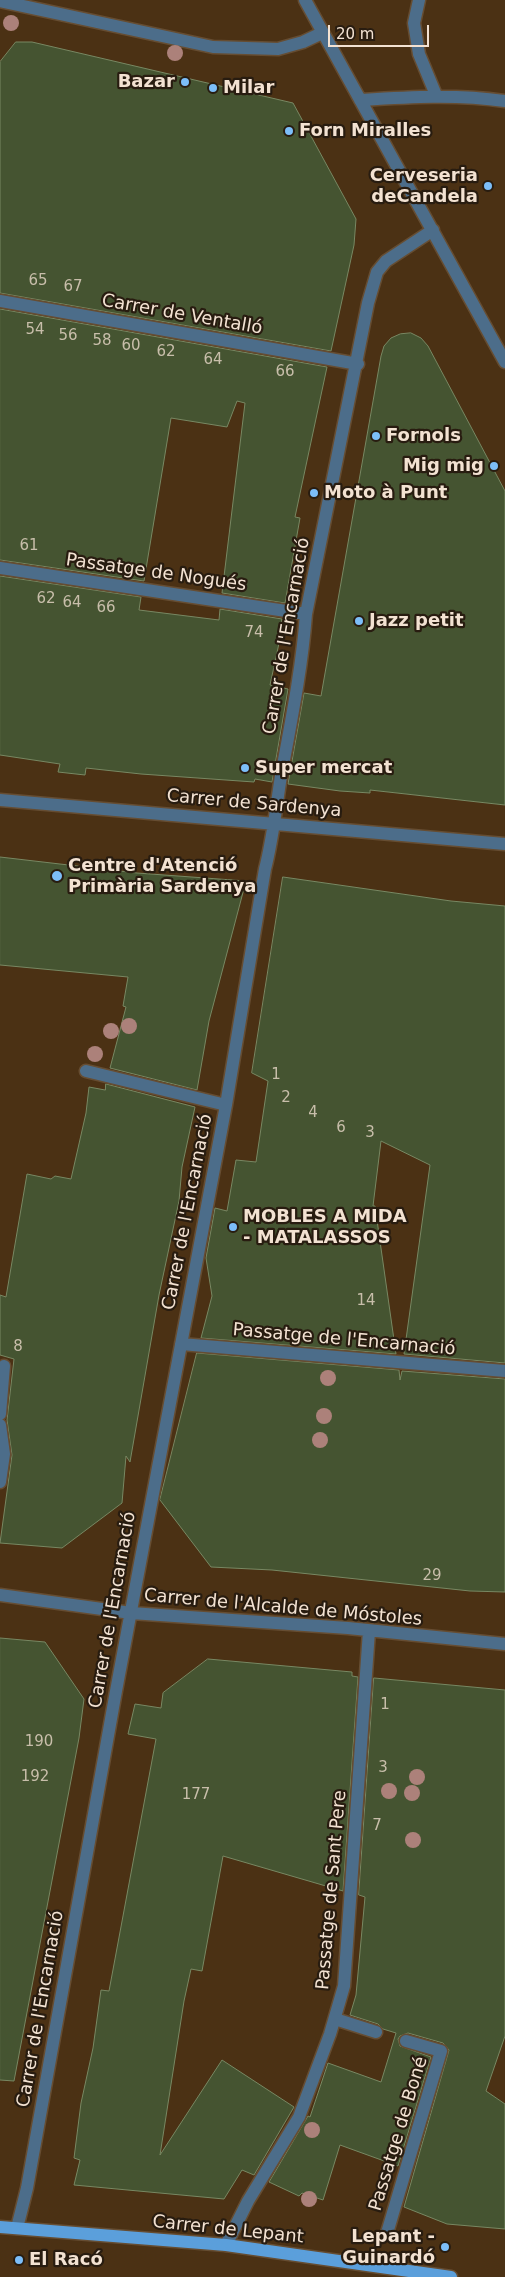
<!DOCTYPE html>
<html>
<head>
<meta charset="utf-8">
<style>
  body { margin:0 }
  #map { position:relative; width:505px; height:2277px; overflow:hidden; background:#4b3114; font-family:"DejaVu Sans",sans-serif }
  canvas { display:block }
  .scale { position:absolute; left:328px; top:25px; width:101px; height:22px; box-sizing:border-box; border:2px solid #f3e2d2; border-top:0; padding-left:6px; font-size:15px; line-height:18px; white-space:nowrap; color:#f3e2d2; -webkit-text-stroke:4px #281c10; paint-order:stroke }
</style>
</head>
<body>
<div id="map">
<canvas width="505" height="2277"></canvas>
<div class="scale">20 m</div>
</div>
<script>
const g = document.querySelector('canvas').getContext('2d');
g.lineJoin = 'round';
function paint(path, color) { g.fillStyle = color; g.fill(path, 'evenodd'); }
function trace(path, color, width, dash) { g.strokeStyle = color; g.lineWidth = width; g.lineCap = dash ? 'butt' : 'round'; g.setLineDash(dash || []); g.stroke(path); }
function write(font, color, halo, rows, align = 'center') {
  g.font = font + ' "DejaVu Sans",sans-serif'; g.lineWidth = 4.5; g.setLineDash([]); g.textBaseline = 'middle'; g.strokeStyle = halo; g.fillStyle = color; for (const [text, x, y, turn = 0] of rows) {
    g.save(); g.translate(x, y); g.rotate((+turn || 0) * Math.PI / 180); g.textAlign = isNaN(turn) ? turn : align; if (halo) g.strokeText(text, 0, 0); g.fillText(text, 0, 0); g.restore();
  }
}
const building = new Path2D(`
  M 16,42 L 32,42 L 293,103 L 356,219 L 354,245 L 331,351 L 0,293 L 0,62 Z
  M 0,309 L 327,367 L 295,517 L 300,518 L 285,603 L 222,593 L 245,403 L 237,401 L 227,427 L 171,418 L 144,581 L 0,560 Z
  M 411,333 L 421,338 L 428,346 L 505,491 L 505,805 L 370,790 L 370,793 L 340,791 L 288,784 L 304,693 L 321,696 L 381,356 L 384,346 L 391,338 L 400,334 Z
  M 0,576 L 141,597 L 139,610 L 219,620 L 220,609 L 282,619 L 279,633 L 281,634 L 270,685 L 288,689 L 272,782 L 255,779 L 254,782 L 141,774 L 86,768 L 85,775 L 58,772 L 60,764 L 0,755 Z
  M 0,857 L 137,873 L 246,881 L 209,1021 L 197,1090 L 110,1068 L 126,1007 L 123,1006 L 128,977 L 0,965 Z
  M 283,877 L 451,901 L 505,906 L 505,1363 L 404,1354 L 430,1165 L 381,1141 L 373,1206 L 375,1206 L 396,1354 L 201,1338 L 212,1296 L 206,1258 L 215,1208 L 227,1211 L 236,1160 L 256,1162 L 268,1081 L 252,1073 Z
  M 106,1084 L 195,1107 L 182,1167 L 179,1201 L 159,1295 L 130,1462 L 126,1456 L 122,1503 L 62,1548 L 0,1543 L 12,1455 L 7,1420 L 14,1359 L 0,1355 L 0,1295 L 6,1297 L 27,1174 L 51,1179 L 55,1176 L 71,1179 L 86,1113 L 89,1087 L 105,1090 Z
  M 197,1353 L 399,1370 L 400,1380 L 402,1371 L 505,1379 L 505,1592 L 470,1591 L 272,1570 L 211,1567 L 160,1500 Z
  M 0,1638 L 45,1642 L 84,1699 L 79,1738 L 14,2081 L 0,2080 Z
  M 208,1659 L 352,1672 L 352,1676 L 358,1677 L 343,1891 L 223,1856 L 202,1971 L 191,1969 L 184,2001 L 160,2155 L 222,2060 L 294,2107 L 254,2175 L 242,2170 L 224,2199 L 74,2185 L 80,2160 L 74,2158 L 81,2103 L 93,2048 L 101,1990 L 109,1991 L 156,1739 L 128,1734 L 135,1704 L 161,1708 L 163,1693 Z
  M 374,1678 L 505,1690 L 505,2036 L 486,2091 L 505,2104 L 505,2229 L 447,2224 L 404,2207 L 449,2050 L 443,2043 L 408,2033 L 400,2036 L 398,2039 L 400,2046 L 431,2057 L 398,2166 L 340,2145 L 323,2200 L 302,2193 L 299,2196 L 269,2182 L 308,2116 L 310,2117 L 328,2063 L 381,2082 L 396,2033 L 383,2029 L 378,2024 L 350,2015 L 356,1995 L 365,1897 L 359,1895 Z`);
const minor = new Path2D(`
  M 305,0 L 505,362
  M 419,0 L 414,23 L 419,54 L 436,95
  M 0,1 L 213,47 L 278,49 L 303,42 L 322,33
  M 360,100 C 409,97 456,94 505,101
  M 0,301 L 358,364
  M 0,568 L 306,614
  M 0,800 L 505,844
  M 86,1071 L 226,1105
  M 181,1344 L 505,1371
  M 0,1414 L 4,1366
  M 0,1425 L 4,1454 L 0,1482
  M 0,1595 L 131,1613 L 348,1628 L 505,1644
  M 335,2019 L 376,2032
  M 17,2228 L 27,2188 L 116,1691 L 226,1105 L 265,869 C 273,838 276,807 281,776 C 291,722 302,668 306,614 L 368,303 L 377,272 L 386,261 L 433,230
  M 387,2233 L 441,2051 L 406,2041
  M 226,2245 L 248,2201 L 299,2117 L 330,2034 L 344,1986 L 369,1631`);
const major = new Path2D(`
  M 0,2227 L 226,2245 L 451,2277`);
const trees = [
  [11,23],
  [175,53],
  [129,1026],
  [111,1031],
  [95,1054],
  [328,1378],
  [324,1416],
  [320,1440],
  [417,1777],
  [389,1791],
  [412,1793],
  [413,1840],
  [312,2130],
  [309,2199]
];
const markers = [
  [185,82,5,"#7cbef9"],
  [213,88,5,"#7cbef9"],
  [289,131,5,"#7cbef9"],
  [488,186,5,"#7cbef9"],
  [376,436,5,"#7cbef9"],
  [494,466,5,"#7cbef9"],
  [314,493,5,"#7cbef9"],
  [359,621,5,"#7cbef9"],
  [245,768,5,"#7cbef9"],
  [57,876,6,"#7cbef9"],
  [233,1227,5,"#7cbef9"],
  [445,2247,5,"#7cbef9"],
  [19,2260,5,"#7cbef9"]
];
const numberNames = [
  ["65",38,281],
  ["67",73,287],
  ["54",35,330],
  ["56",68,336],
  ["58",102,341],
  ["60",131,346],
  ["62",166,352],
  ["64",213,360],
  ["66",285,372],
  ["61",29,546],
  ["62",46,599],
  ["64",72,603],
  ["66",106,608],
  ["74",254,633],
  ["1",276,1075],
  ["2",286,1098],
  ["4",313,1113],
  ["6",341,1128],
  ["3",370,1133],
  ["14",366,1301],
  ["8",18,1347],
  ["29",432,1576],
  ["1",385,1705],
  ["190",39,1742],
  ["3",383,1768],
  ["192",35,1777],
  ["177",196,1795],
  ["7",377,1826]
];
const poiNames = [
  ["Bazar",175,82,"right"],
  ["Milar",223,88],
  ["Forn Miralles",299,131],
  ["Cerveseria",478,176,"right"],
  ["deCandela",478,197,"right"],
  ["Fornols",386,436],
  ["Mig mig",484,466,"right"],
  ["Moto à Punt",324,493],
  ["Jazz petit",369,621],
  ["Super mercat",255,768],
  ["Centre d'Atenció",68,866],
  ["Primària Sardenya",68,887],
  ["MOBLES A MIDA",243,1217],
  ["- MATALASSOS",243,1238],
  ["Lepant -",435,2237,"right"],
  ["Guinardó",435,2258,"right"],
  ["El Racó",29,2260]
];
const streetNames = [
  ["Carrer de Ventalló",182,315,10],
  ["Passatge de Nogués",156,573,8],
  ["Carrer de l'Encarnació",287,636,-80],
  ["Carrer de Sardenya",254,804,5],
  ["Carrer de l'Encarnació",188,1212,-79],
  ["Passatge de l'Encarnació",344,1340,5],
  ["Carrer de l'Alcalde de Móstoles",283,1608,5],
  ["Carrer de l'Encarnació",113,1610,-80],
  ["Passatge de Sant Pere",332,1890,-85],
  ["Carrer de l'Encarnació",41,2009,-80],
  ["Passatge de Boné",399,2134,-73],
  ["Carrer de Lepant",228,2230,6]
];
paint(building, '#455431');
trace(building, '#788863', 1);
trace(minor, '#664d32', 15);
trace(major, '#664d32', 15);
trace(minor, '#4c6d8a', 12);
trace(major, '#5b9fdb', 12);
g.fillStyle = '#ac817a';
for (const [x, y] of trees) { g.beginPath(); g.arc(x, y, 8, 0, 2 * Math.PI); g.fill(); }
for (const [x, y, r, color] of markers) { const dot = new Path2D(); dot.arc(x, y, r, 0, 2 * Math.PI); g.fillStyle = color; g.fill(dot); trace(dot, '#281c10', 2); }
write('15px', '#c8beaa', null, numberNames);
write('bold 18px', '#f3e2d2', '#281c10', poiNames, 'left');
write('18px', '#f3e2d2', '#281c10', streetNames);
</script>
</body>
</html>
